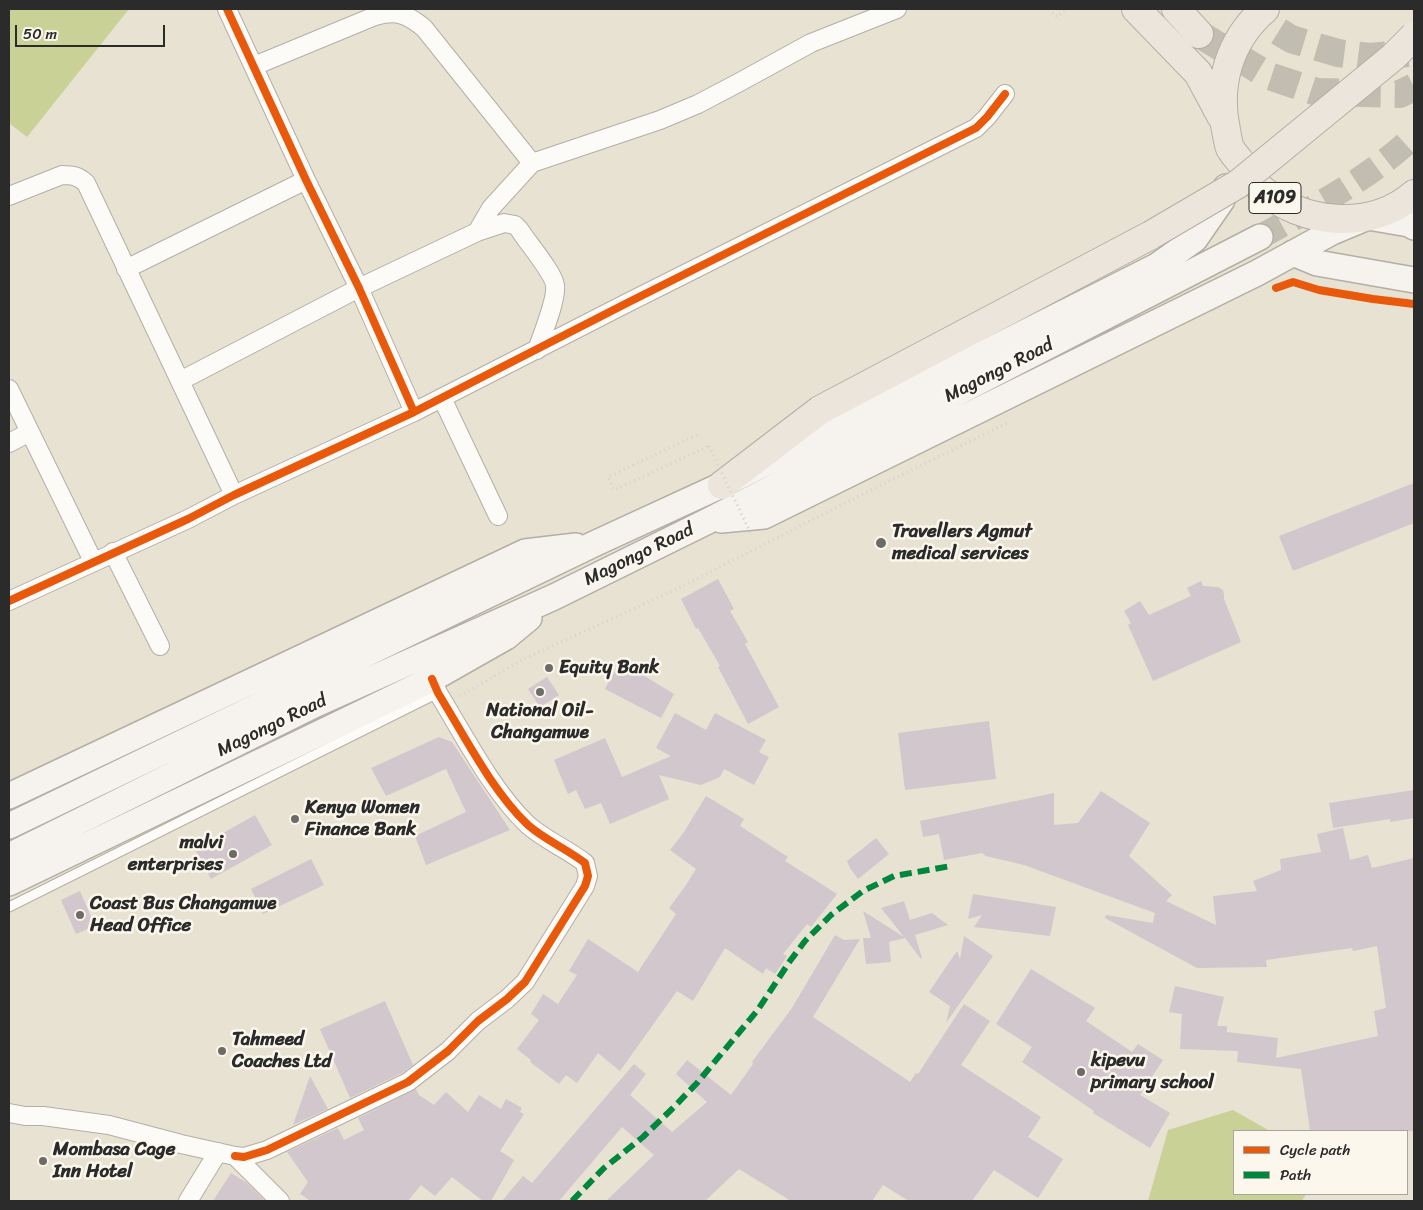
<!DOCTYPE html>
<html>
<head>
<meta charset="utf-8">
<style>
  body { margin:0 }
  #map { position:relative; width:1423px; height:1210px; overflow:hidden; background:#e8e2d2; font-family:Sriracha,sans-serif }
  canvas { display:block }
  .frame { position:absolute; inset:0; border:10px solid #2b2b2b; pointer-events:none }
  .legend { position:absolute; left:1233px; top:1130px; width:175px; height:65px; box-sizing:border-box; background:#fbf7ec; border:1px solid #a8a59f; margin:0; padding:6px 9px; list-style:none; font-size:15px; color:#2b2b2b }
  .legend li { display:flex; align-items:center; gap:10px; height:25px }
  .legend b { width:25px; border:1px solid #a8a59f }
  .scale { position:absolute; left:15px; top:25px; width:150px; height:22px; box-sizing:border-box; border:2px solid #2b2b2b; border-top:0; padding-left:6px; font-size:15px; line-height:18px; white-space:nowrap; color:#2b2b2b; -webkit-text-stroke:4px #fbf7ec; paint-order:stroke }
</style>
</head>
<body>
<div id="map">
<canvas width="1423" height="1210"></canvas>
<div class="frame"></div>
<ul class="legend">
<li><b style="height:6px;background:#e8590c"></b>Cycle path</li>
<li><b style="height:6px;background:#00873e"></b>Path</li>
</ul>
<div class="scale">50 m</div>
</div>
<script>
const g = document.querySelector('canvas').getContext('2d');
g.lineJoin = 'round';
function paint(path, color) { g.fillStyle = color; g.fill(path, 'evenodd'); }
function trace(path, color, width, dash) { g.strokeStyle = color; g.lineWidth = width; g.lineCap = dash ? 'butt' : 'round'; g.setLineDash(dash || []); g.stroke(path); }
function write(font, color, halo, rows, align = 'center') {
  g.font = font + ' Sriracha,sans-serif'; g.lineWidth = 5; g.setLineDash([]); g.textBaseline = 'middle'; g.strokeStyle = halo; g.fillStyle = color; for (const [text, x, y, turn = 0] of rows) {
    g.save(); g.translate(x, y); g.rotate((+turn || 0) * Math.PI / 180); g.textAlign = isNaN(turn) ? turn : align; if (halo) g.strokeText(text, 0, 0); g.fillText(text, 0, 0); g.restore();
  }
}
const green = new Path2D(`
  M 9,9 L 129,9 L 27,137 L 9,123 Z
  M 1233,1110 L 1270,1131 L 1234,1131 L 1234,1194 L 1306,1194 L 1302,1201 L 1148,1201 L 1168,1130 Z`);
const building = new Path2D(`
  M 1414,483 L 1414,523 L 1293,571 L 1279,536 Z
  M 718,579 L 734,609 L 730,611 L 748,642 L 745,644 L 779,707 L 748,724 L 718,667 L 720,666 L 698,628 L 696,629 L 681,599 Z
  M 1201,581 L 1203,586 L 1218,587 L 1223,590 L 1224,595 L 1224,599 L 1241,642 L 1153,681 L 1128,625 L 1131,623 L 1124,611 L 1140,601 L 1149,615 L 1191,596 L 1187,588 Z
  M 620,661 L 674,694 L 661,718 L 605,689 Z
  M 547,677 L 559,695 L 540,707 L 528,689 Z
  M 675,713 L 706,730 L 715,713 L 766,740 L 759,752 L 769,757 L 754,785 L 724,769 L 720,777 L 701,785 L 659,775 L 669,799 L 610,824 L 601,803 L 585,809 L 576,790 L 568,794 L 554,760 L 605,738 L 622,777 L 671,756 L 656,748 Z
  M 989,721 L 996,779 L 905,790 L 898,733 Z
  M 439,737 L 452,742 L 510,830 L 426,865 L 415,836 L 466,812 L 446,769 L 386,796 L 371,768 Z
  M 1414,790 L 1414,818 L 1390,822 L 1390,819 L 1333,828 L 1329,803 Z
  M 1101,791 L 1150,823 L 1129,856 L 1172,895 L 1166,901 L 1216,925 L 1213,896 L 1257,891 L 1253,881 L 1281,870 L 1280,859 L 1321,852 L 1317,834 L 1343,828 L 1350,860 L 1368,855 L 1372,868 L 1414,858 L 1414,1131 L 1310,1131 L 1301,1069 L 1237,1062 L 1238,1051 L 1180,1049 L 1182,1014 L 1169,1012 L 1175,986 L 1224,997 L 1217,1026 L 1227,1026 L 1227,1032 L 1278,1038 L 1276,1058 L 1378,1036 L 1374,1011 L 1386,1008 L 1377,946 L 1353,951 L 1352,948 L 1266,960 L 1267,967 L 1197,968 L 1105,918 L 1106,915 L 1153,923 L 1155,913 L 1024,865 L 986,856 L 982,853 L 944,860 L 939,834 L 923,837 L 920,821 L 1054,793 L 1054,825 L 1078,823 Z
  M 706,796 L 744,819 L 740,826 L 788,857 L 785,861 L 837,894 L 811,927 L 807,924 L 783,954 L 787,956 L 775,974 L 766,968 L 763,974 L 725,948 L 693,1001 L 677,991 L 620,1071 L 598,1053 L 577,1083 L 566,1075 L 559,1084 L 530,1062 L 531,1060 L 517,1049 L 539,1020 L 531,1014 L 543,994 L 558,1004 L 577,975 L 569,971 L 588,939 L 638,972 L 676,914 L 669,908 L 684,888 L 696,869 L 670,850 L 684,832 Z
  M 255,815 L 272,845 L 211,879 L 195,849 Z
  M 876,838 L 889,854 L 858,879 L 850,868 L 847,861 Z
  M 311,859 L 324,885 L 263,914 L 251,889 Z
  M 80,891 L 95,926 L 76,934 L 61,900 Z
  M 973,894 L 1056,907 L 1050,936 L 974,927 L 982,915 L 968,919 Z
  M 904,901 L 910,920 L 932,913 L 948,925 L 915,935 L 922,958 L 921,959 L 905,938 L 889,942 L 891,962 L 866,964 L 863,938 L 871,938 L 863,911 L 904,937 L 881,908 Z
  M 835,935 L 844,940 L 860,939 L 813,1017 L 910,1082 L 916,1073 L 918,1074 L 964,1004 L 990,1021 L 961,1065 L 1041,1117 L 1028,1137 L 1063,1159 L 1038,1198 L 994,1170 L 972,1201 L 909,1201 L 883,1185 L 872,1201 L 791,1201 L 739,1169 L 705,1201 L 606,1201 L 654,1155 L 622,1127 L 559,1201 L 502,1201 L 523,1176 L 532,1183 L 634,1064 L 646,1074 L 630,1095 L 672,1132 L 707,1102 L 676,1074 L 687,1060 L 731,1095 L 753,1064 L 752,1062 L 792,1008 Z
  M 964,936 L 993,956 L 946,1023 L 950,1006 L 929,992 L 957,951 L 960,959 Z
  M 1031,969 L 1095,1008 L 1086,1021 L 1132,1052 L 1138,1044 L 1163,1060 L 1140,1095 L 1170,1113 L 1150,1148 L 1093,1113 L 1094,1111 L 1022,1062 L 1032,1047 L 996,1024 Z
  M 385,1001 L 413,1065 L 402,1073 L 350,1098 L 320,1029 Z
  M 310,1076 L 328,1109 L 293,1125 Z
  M 416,1089 L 419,1095 L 434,1105 L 446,1092 L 468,1112 L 479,1095 L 501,1109 L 506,1099 L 522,1108 L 520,1112 L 524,1114 L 500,1151 L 514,1160 L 491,1201 L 483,1201 L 452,1177 L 435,1196 L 421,1185 L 408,1201 L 311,1201 L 300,1194 L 308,1182 L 287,1152 L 338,1128 L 344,1140 L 364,1130 L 358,1118 Z
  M 231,1173 L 247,1183 L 265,1201 L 213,1201 Z`);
const secondaryTunnel = new Path2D(`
  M 1260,237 C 1314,207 1369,179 1414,136`);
const trunkTunnel = new Path2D(`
  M 1243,9 L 1291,39 L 1338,53 L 1370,57 L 1408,53
  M 1199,34 L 1269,76 L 1317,92 L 1400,94 L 1414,87`);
const path = new Path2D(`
  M 1049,9 L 1057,17 L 1066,9
  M 697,435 L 608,477 L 614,490 L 709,446
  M 460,696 L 526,658 L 681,587 L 841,505 L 1009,422`);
const service = new Path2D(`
  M 9,907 L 438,693`);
const minor = new Path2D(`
  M 227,9 L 306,180 L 359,288 L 414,412
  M 254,66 L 375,16 C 397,10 407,14 424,28 L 532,163
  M 9,196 L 62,175 C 73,175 78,176 86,183 L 234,495
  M 477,232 L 491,208 L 532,163 L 660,120 L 698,104 L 738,83 L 811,43 L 897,9
  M 126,269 L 306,180
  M 180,381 L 359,288 L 477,232 L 504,223 L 515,225 L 519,229 C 527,242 553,272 555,285 C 557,300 542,335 537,350
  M 9,389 L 93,561
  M 442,398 L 498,516
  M 9,443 L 30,432
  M 113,552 L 160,646
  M 9,601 L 188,519 L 234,495 L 414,412 L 629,302 L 976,128 L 987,117 L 1005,94
  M 9,1113 L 25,1116 L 43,1116 L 109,1125 L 181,1144 L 235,1156 L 280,1201
  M 235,1156 L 244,1157 L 267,1150 L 408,1082 L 448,1051 L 478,1021 L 507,999 L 525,982 L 585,886 L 588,876 L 585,863 C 567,849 545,840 528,825 C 492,791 464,735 438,693 L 432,679
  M 188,1201 L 218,1152`);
const secondary = new Path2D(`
  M 1293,253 L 1317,263 L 1414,280
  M 721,520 L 764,516 L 1257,273 L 1332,232 L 1368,217 L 1409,224 L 1414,227
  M 9,796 L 525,552 L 576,546
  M 9,826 L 596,543 L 722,485 L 1157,266 L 1195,239 L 1222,200 L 1226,187
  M 9,856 L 316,704 L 554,597 L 708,521 L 1260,237
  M 9,883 L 432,679 L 506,637 L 529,618`);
const trunk = new Path2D(`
  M 1136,9 L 1198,73 L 1221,116
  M 1176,9 L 1199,34
  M 1265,9 C 1230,39 1216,84 1226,130 C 1227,135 1228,143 1230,148 C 1234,155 1240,161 1244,166 C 1249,173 1254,182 1260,188 C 1302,225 1371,231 1414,194
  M 722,485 L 820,410 L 1151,235`);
const pathBridge = new Path2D(`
  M 709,446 L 751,534`);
const trunkBridge = new Path2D(`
  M 1151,235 L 1238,184 L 1393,57 L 1414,36`);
const quiet = new Path2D(`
  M 572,1201 L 604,1168 L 643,1137 L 672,1109 L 697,1083 L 757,1011 L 790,961 L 805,941 L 831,915 L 863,891 L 894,876 L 951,866`);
const cycleway = new Path2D(`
  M 227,9 L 306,180 L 359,288 L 414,412
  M 1276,288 L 1293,282 L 1319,290 L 1373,299 L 1414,304
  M 9,601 L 188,519 L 234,495 L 414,412 L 629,302 L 976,128 L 987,117 L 1005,94
  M 235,1156 L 244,1157 L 267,1150 L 408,1082 L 448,1051 L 478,1021 L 507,999 L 525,982 L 585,886 L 588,876 L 585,863 C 567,849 545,840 528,825 C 492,791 464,735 438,693 L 432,679`);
const markers = [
  [881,543,6,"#6d6b65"],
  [549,668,5,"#6d6b65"],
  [540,692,5,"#6d6b65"],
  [295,819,5,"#6d6b65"],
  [233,854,5,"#6d6b65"],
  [80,915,5,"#6d6b65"],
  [222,1051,5,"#6d6b65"],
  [1081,1072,5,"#6d6b65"],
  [43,1161,5,"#6d6b65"]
];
const shields = [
  [1275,198,52]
];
const shieldNames = [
  ["A109",1275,198]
];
const streetNames = [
  ["Magongo Road",999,371,-27],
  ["Magongo Road",639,555,-26],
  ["Magongo Road",272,726,-26]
];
const poiNames = [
  ["Travellers Agmut",892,532],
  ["medical services",892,554],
  ["Equity Bank",559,668],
  ["National Oil-",540,711,"center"],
  ["Changamwe",540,733,"center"],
  ["Kenya Women",305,808],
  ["Finance Bank",305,830],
  ["malvi",223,843,"right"],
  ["enterprises",223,865,"right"],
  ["Coast Bus Changamwe",90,904],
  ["Head Office",90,926],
  ["Tahmeed",232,1040],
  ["Coaches Ltd",232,1062],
  ["kipevu",1091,1061],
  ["primary school",1091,1083],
  ["Mombasa Cage",53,1150],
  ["Inn Hotel",53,1172]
];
paint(green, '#cad197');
paint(building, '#d1c7cc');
trace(secondaryTunnel, '#c2bdb1', 25, [25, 12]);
trace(trunkTunnel, '#c2bdb1', 28, [28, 14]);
trace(service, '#b3afa5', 11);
trace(minor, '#b3afa5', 20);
trace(secondary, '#b3afa5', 28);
trace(trunk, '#b3afa5', 30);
trace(path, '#d3d1ce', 3, [1, 4]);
trace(service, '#fcfbf8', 9);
trace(minor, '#fcfbf8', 18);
trace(secondary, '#f6f2ed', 25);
trace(trunk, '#ece5dc', 28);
trace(trunkBridge, '#b3afa5', 30, []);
trace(pathBridge, '#d3d1ce', 3, [1, 4]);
trace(trunkBridge, '#ece5dc', 28);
trace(quiet, '#00873e', 6, [12, 6]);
trace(cycleway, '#e8590c', 8);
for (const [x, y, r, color] of markers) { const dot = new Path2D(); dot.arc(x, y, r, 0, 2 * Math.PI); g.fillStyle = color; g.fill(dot); trace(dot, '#fbf7ec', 2); }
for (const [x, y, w] of shields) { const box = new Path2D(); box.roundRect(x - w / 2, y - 15.5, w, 31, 4); g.fillStyle = '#fbf7ec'; g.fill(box); trace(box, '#2b2b2b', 1); }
write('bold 18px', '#2b2b2b', null, shieldNames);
write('19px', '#2b2b2b', '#fbf7ec', streetNames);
write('bold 19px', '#2b2b2b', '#fbf7ec', poiNames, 'left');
</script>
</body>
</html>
